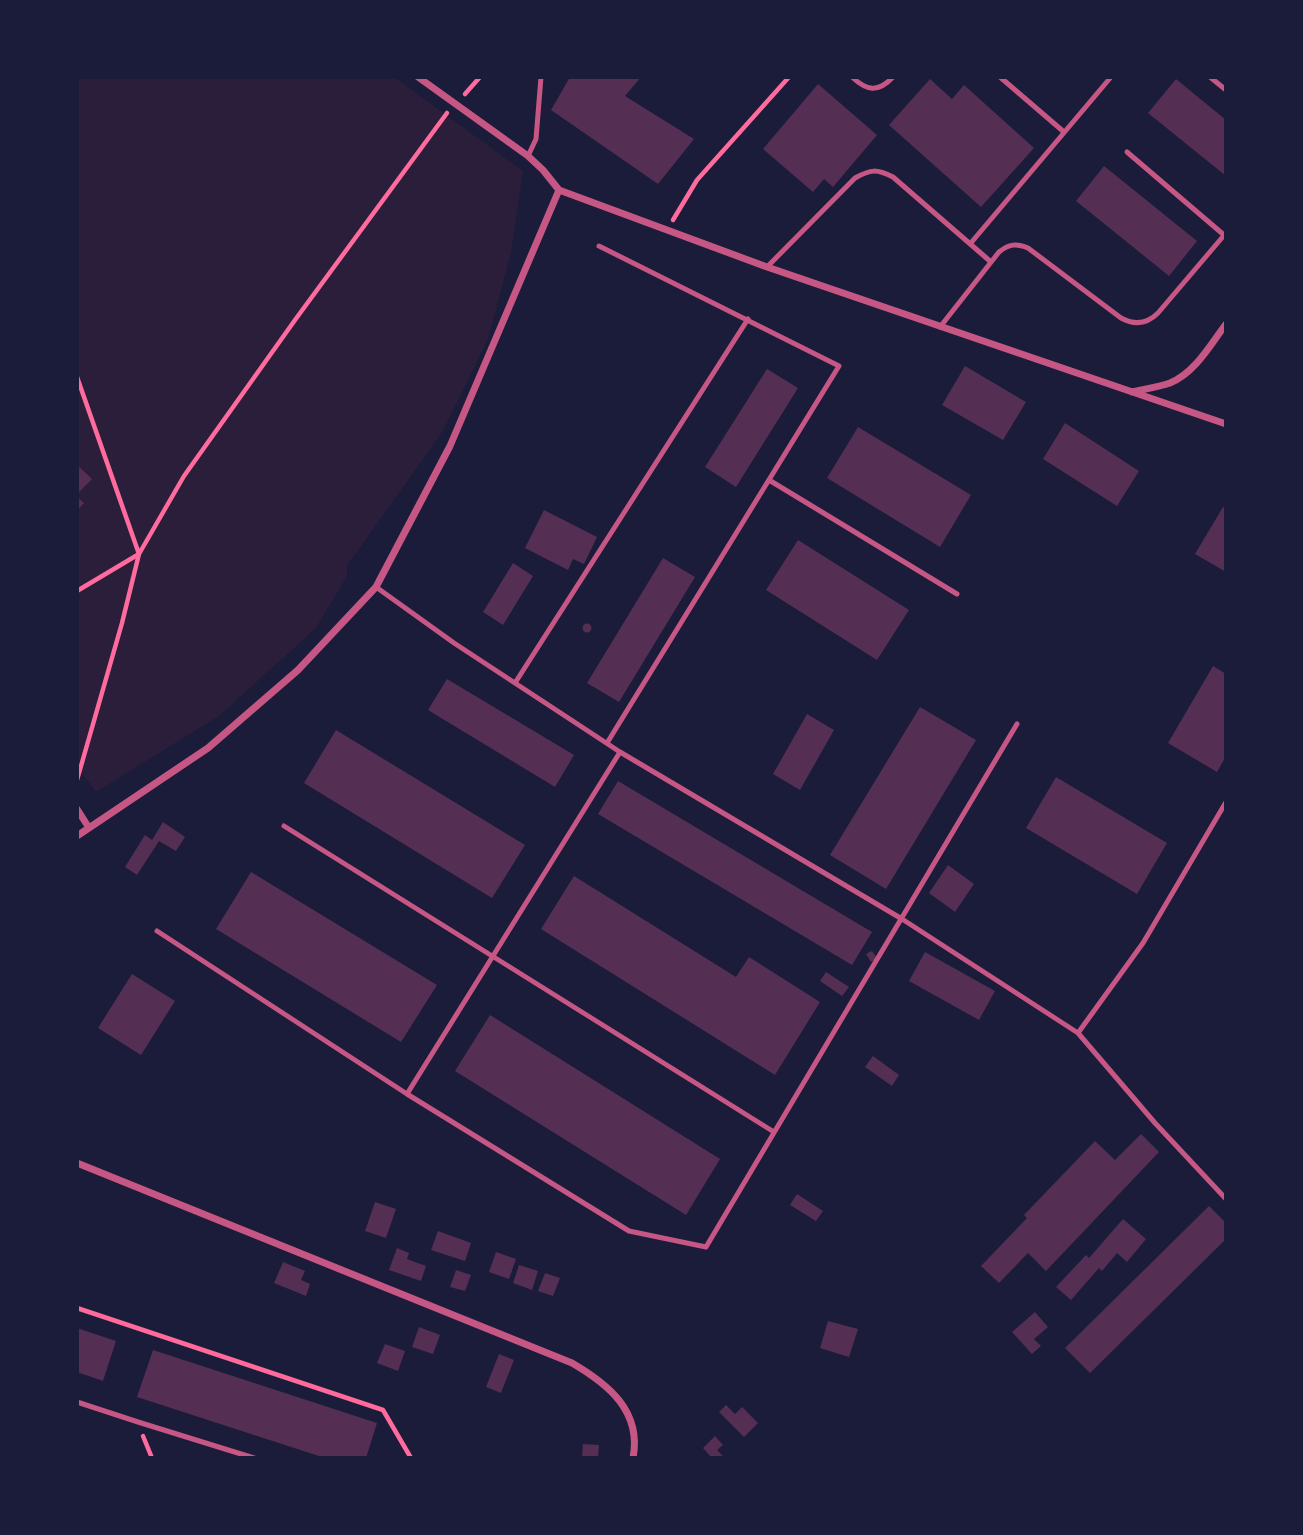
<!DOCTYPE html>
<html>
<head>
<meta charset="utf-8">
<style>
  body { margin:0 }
  #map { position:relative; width:1303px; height:1535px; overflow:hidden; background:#1b1b3a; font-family:Lato,sans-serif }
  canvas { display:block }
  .frame { position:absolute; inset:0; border:79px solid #1b1b3a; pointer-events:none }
</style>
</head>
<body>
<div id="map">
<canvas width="1303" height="1535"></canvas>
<div class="frame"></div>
</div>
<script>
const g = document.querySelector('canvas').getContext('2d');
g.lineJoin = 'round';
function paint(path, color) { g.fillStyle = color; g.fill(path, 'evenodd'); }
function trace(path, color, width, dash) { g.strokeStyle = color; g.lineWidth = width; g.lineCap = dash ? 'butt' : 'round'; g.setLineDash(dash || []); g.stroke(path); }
const green = new Path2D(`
  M 77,77 L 394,77 L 523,171 L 511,253 L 488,339 L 443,431 L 347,566 L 347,576 L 316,628 L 219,716 L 96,792 L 77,767 Z`);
const building = new Path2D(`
  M 570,77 L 641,77 L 625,96 L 694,139 L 658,184 L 551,110 Z
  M 930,79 L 952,99 L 964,85 L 1034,148 L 981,207 L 889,125 Z
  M 1176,79 L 1226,120 L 1226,176 L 1148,113 Z
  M 818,84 L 877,135 L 833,187 L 824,179 L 813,192 L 763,149 Z
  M 1104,166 L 1197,241 L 1169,276 L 1076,201 Z
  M 965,366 L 1026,402 L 1003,440 L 942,405 Z
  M 767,369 L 798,388 L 736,487 L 705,467 Z
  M 1065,423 L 1139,471 L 1117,506 L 1043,459 Z
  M 858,427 L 971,495 L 940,547 L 827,478 Z
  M 77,465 L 92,479 L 77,494 Z
  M 77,497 L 84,503 L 77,511 Z
  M 1223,507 L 1226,509 L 1226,572 L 1195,554 Z
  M 544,510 L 597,537 L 584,564 L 573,559 L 568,570 L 525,548 Z
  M 798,540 L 909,610 L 877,660 L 766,590 Z
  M 663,558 L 695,577 L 619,702 L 587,683 Z
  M 513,563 L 533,576 L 503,625 L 483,612 Z
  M582.5 628a4.5 4.5 0 1 1 9 0a4.5 4.5 0 1 1-9 0Z
  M 1213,666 L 1226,674 L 1226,756 L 1217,772 L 1168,743 Z
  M 447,679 L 574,755 L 555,787 L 428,710 Z
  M 920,707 L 976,740 L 886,889 L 830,855 Z
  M 807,714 L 834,730 L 800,790 L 773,774 Z
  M 336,730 L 525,845 L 492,898 L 304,783 Z
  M 1056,777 L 1167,843 L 1137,894 L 1026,828 Z
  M 618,781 L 872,932 L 852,965 L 598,814 Z
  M 163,822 L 185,837 L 176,851 L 159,841 L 137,875 L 125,867 L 145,835 L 152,840 Z
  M 948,865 L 974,884 L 955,912 L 929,893 Z
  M 251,872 L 437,985 L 401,1042 L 216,929 Z
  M 574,876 L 736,977 L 749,957 L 820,1002 L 775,1075 L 541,929 Z
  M 872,951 L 877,958 L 871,962 L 866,954 Z
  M 925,952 L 995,991 L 979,1020 L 909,981 Z
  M 826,972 L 849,987 L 842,996 L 820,981 Z
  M 132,974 L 175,1001 L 141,1055 L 98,1028 Z
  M 490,1015 L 720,1159 L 686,1215 L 455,1071 Z
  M 873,1056 L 899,1075 L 892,1086 L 865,1067 Z
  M 1141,1134 L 1159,1152 L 1046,1271 L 1028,1253 L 999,1283 L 981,1266 L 1027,1218 L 1024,1215 L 1095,1141 L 1115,1160 Z
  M 797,1194 L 823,1211 L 816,1221 L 790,1205 Z
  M 375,1202 L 396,1209 L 386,1238 L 365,1231 Z
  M 1209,1206 L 1226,1223 L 1226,1239 L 1090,1373 L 1065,1348 Z
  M 1123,1219 L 1146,1239 L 1127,1262 L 1117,1253 L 1102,1271 L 1099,1268 L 1071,1300 L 1056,1287 L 1086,1255 L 1089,1258 Z
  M 438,1231 L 471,1243 L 465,1261 L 431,1250 Z
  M 397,1248 L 409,1253 L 407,1259 L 426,1266 L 421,1281 L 389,1270 Z
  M 496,1252 L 516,1259 L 509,1279 L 489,1272 Z
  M 283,1262 L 305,1271 L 301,1280 L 310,1284 L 306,1296 L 274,1283 Z
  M 519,1265 L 538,1271 L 532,1290 L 513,1283 Z
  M 456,1270 L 471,1275 L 465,1291 L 450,1287 Z
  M 545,1273 L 560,1278 L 553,1296 L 538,1291 Z
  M 1035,1312 L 1048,1327 L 1034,1339 L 1041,1346 L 1032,1354 L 1012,1332 Z
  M 828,1321 L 858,1329 L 849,1357 L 820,1348 Z
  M 419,1327 L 440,1335 L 433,1354 L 412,1347 Z
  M 77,1328 L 116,1341 L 103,1381 L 77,1372 Z
  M 385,1344 L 405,1351 L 398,1371 L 377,1363 Z
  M 153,1350 L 377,1423 L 366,1458 L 325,1458 L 137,1397 Z
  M 499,1354 L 514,1360 L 501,1393 L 486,1387 Z
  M 726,1405 L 735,1414 L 742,1407 L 758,1423 L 744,1437 L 719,1412 Z
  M 715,1436 L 723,1445 L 717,1450 L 723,1456 L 721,1458 L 712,1458 L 703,1448 Z
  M 583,1444 L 599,1445 L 598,1458 L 582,1458 Z`);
const path = new Path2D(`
  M 465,94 L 480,77
  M 673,220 L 697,180 L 789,77
  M 77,377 L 139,554 L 77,591
  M 77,780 L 122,623 L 139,554 L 184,476 L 295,320 L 447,113
  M 77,1308 L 383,1410 L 411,1458
  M 143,1436 L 152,1458`);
const service = new Path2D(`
  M 852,77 C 867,91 878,93 893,77
  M 1000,77 L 1064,132
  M 1210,77 L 1226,90
  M 1127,152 L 1224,235
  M 528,156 L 536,139 L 541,77
  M 970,244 L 1111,77
  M 599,246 L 839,366 L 607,743
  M 767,267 L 855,178 C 871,169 877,169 893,177 L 991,262
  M 940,327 L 999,252 C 1009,244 1016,243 1028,248 L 1121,318 C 1134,325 1147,324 1158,313 L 1226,233
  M 769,480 L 957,594
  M 376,587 L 454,643 L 620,752 L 902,919 L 1078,1033 L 1155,1123 L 1226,1199
  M 515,683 L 748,319
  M 284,826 L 774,1132
  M 157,931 L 407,1094 L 629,1231 L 706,1247 L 1017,724
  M 1078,1033 L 1143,943 L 1226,802
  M 407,1094 L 620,752
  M 77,1402 L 138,1422 L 254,1458`);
const minor = new Path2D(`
  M 418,77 L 528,156 L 543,170 L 559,190
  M 1132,392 C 1145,389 1158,387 1170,383 C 1195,373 1211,344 1226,324
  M 77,809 L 89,828
  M 77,836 L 208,748 L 298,670 L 376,587 L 450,446 L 559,190 L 767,267 L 1226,424
  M 77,1163 L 572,1363 C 608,1384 642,1411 633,1458`);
paint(green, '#2a1e3b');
paint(building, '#542f53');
trace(path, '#ff6b9d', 4.5);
trace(service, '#c65784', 5);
trace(minor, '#c65784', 7);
</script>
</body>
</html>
